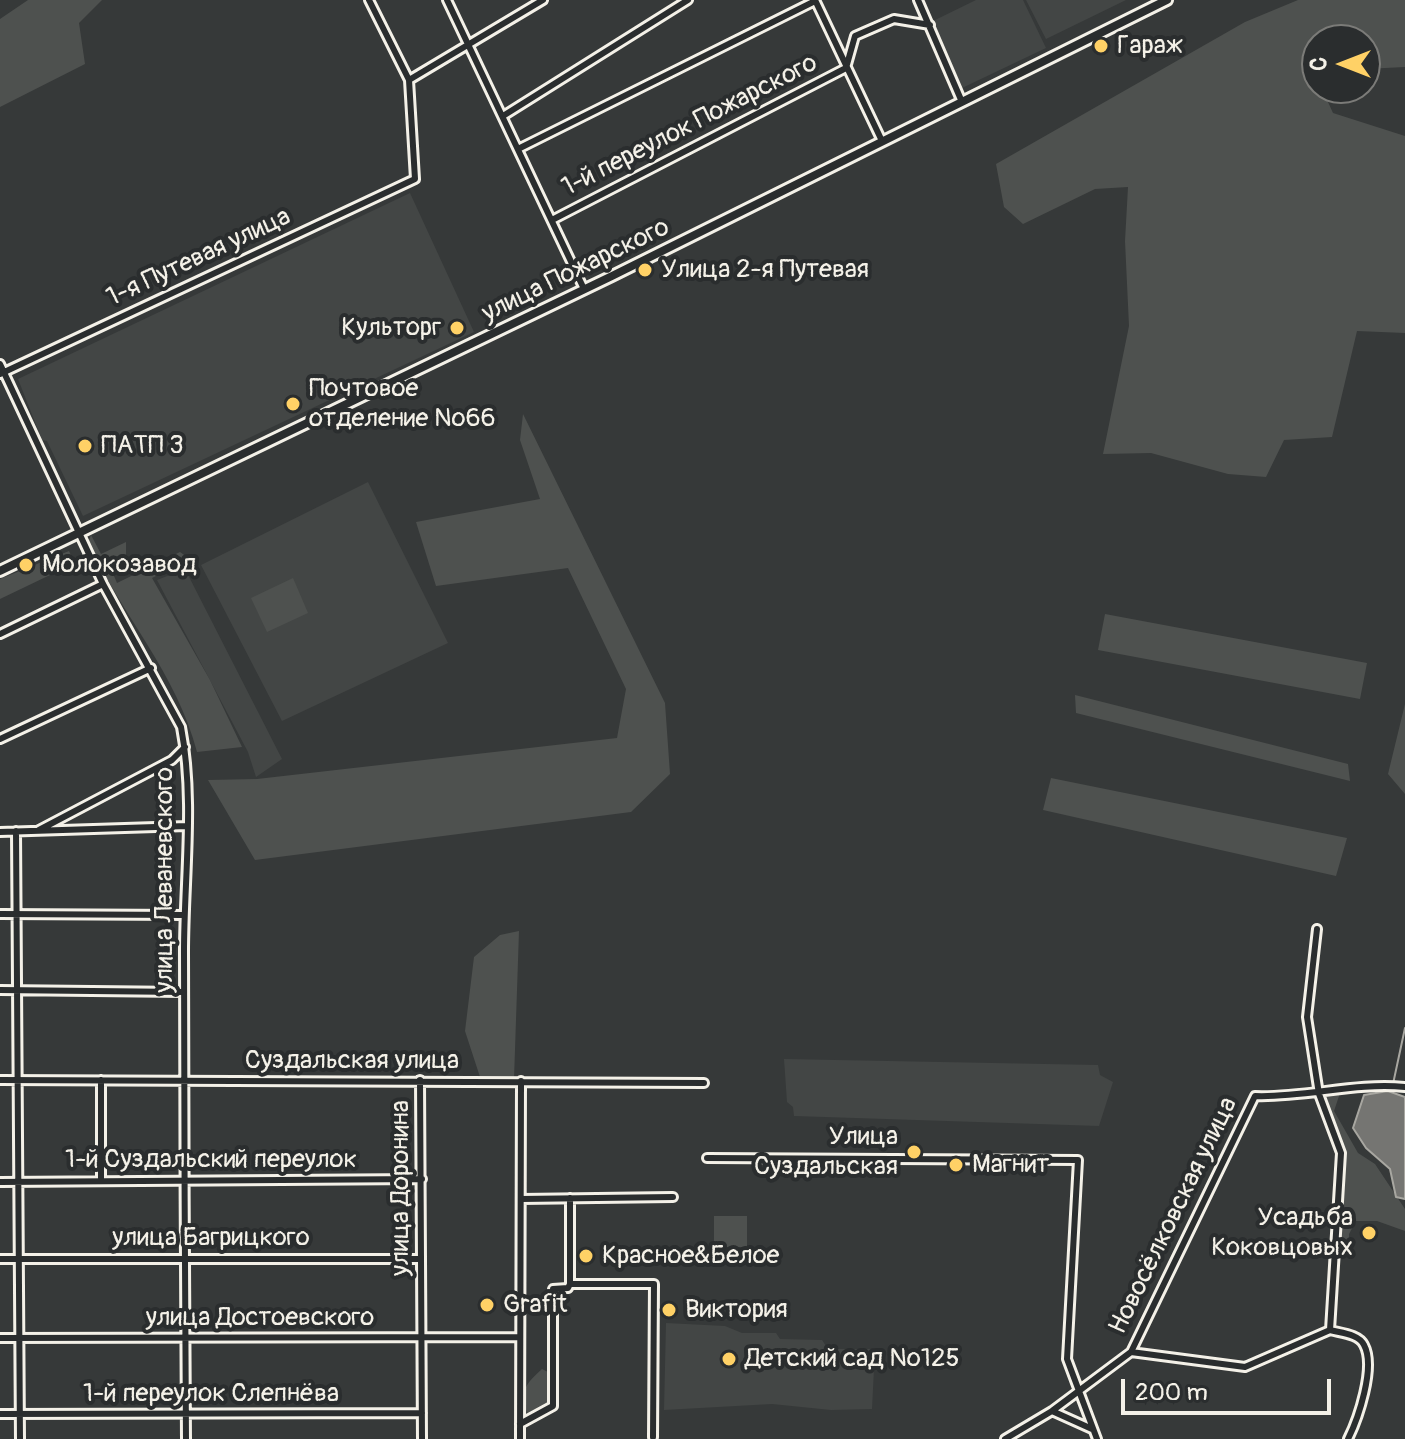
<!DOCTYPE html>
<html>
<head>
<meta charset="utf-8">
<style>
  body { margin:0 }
  #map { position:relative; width:1405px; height:1439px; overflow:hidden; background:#363939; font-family:Pangolin,sans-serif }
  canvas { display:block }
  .north { position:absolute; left:1301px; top:24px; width:80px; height:80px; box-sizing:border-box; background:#2a2d2e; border:2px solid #7b7b78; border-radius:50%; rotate:270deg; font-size:22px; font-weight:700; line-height:32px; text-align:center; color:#f4f1e8 }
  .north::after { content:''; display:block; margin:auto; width:28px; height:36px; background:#ffd166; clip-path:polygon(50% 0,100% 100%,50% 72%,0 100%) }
  .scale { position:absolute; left:1121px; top:1379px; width:210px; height:36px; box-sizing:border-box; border:4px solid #f4f1e8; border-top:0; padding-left:10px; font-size:24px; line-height:28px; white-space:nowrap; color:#f4f1e8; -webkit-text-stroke:6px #2a2d2e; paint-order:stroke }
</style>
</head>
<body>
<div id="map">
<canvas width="1405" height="1439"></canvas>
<div class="north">С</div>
<div class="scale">200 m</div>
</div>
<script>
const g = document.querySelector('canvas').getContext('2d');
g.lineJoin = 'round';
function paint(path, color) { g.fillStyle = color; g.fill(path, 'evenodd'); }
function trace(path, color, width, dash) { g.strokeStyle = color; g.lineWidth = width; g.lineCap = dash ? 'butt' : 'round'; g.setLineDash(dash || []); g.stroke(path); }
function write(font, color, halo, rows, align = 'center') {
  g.font = font + ' Pangolin,sans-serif'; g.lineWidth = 8; g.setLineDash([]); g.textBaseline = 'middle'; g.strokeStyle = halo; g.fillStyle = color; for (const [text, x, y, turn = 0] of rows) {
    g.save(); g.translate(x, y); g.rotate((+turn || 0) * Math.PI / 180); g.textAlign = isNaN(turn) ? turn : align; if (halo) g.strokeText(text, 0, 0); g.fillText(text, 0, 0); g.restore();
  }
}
const built = new Path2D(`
  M 976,0 L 1023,0 L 1046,48 L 962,88 L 933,21 Z
  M 1026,0 L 1126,0 L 1046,39 Z
  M 410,193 L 474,332 L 83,516 L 47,441 L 42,440 L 18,379 Z
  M 368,482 L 448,643 L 282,721 L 201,565 Z
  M 185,569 L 282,759 L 256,777 L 248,752 L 157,580 Z
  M 784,1059 L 1098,1065 L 1100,1075 L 1113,1082 L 1099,1126 L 794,1116 L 793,1107 L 787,1102 Z
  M 666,1323 L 725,1326 L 742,1333 L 776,1333 L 780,1339 L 822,1340 L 828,1349 L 875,1349 L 872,1409 L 831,1410 L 772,1404 L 664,1410 Z`);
const green = new Path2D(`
  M 28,0 L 102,0 L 79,23 L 85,64 L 0,107 L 0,19 Z
  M 1298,0 L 1405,0 L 1405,67 L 1365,69 L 1365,40 L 1317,40 L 1317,88 L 1326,88 L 1323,91 L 1333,113 L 1405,136 L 1405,333 L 1357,331 L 1332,437 L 1284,440 L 1266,477 L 1228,474 L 1151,453 L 1103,454 L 1129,326 L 1125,241 L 1128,187 L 1095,189 L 1023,224 L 1004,207 L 996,164 L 1245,22 Z
  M 523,414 L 665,703 L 670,774 L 631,812 L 255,860 L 208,780 L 257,779 L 617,738 L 626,689 L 568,568 L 436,586 L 416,522 L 540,499 L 520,440 Z
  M 91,535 L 101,554 L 126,542 L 126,561 L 111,569 L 117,583 L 180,552 L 190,559 L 152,578 L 210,680 L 242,747 L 197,752 C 177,674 122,615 88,543 Z
  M 69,551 L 75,563 L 0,599 L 0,579 Z
  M 293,578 L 308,613 L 267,632 L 251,598 Z
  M 1105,614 L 1367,663 L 1360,699 L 1098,650 Z
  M 1075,695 L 1348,764 L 1350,781 L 1076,713 Z
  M 1405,704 L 1405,794 L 1388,774 Z
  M 1051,778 L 1347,838 L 1336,876 L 1043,810 Z
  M 519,931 L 514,1079 L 480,1077 L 465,1031 L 474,957 L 500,935 Z
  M 1340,1093 L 1334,1111 L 1358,1153 L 1375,1164 L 1405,1209 L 1405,1231 L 1377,1221 L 1356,1221 L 1349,1234 L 1349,1245 L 1337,1249 L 1344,1157 L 1325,1096 Z
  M 714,1216 L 747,1216 L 747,1247 L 714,1247 Z
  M 542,1369 L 550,1373 L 550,1401 L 528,1416 C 521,1392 522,1387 542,1369 Z`);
const water = new Path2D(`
  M 1388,1091 L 1405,1097 L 1405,1199 L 1396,1197 L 1390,1169 L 1366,1148 L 1353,1128 L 1364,1095 Z`);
const stream = new Path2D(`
  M 1393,1084 L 1405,1028`);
const minor = new Path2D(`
  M 447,0 L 584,289
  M 815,0 L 882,141
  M 918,0 L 962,102
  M 409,80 L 543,0
  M 503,116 L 688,0
  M 518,149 L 815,1
  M 552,220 L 846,68 L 855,36 L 894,19 L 930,25
  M 0,364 L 103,584 L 181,727 C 195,800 184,878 184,952 C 185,1114 184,1277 186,1439
  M 0,374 L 415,179 L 409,80 L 369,0
  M 0,634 L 103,584
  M 0,739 L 151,668
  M 39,830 L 172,760 L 185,747
  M 16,831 L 20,1439
  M 0,832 L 187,826
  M 0,914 L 184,915
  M 0,990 L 184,992
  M 0,1080 L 704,1083
  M 101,1080 L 101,1181
  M 420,1080 L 422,1439
  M 707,1158 L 1078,1160 L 1067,1359 L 1097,1439
  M 0,1182 L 422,1179
  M 570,1198 L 570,1284 L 654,1284 L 653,1437
  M 521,1199 L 673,1197
  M 0,1259 L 421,1259
  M 1330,1330 C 1341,1333 1359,1334 1364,1345 C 1376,1367 1358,1419 1348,1439
  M 0,1338 L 520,1337
  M 1131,1352 L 1245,1367 L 1330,1330 L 1341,1153 L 1319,1094 L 1307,1017 L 1317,929
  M 1052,1411 L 1092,1429
  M 0,1414 L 422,1413
  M 520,1424 L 553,1406 L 553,1289 L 568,1288 L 570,1284
  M 520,1439 L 521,1081
  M 1005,1439 L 1052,1411 L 1131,1352 L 1255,1096 C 1305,1098 1355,1082 1405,1087`);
const tertiary = new Path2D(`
  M 0,571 L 612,276 L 1167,0`);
const markers = [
  [1101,46,8,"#ffd166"],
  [645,270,8,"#ffd166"],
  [457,328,8,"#ffd166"],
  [293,404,8,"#ffd166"],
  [85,446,8,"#ffd166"],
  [26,565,8,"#ffd166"],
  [914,1152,8,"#ffd166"],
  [956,1165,8,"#ffd166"],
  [1369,1233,8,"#ffd166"],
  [586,1256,8,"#ffd166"],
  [487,1305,8,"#ffd166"],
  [669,1310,8,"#ffd166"],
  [729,1359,8,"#ffd166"]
];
const poiNames = [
  ["Гараж",1117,46],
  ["Улица 2-я Путевая",661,270],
  ["Культорг",441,328,"right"],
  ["Почтовое",309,389],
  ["отделение №66",309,419],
  ["ПАТП 3",101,446],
  ["Молокозавод",42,565],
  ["Улица",898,1137,"right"],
  ["Суздальская",898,1167,"right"],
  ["Магнит",972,1165],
  ["Усадьба",1353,1218,"right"],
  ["Коковцовых",1353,1248,"right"],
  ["Красное&Белое",602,1256],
  ["Grafit",503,1305],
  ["Виктория",685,1310],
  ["Детский сад №125",745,1359]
];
const streetNames = [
  ["1-й переулок Пожарского",690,126,-27],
  ["1-я Путевая улица",199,258,-25],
  ["улица Пожарского",576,271,-26],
  ["улица Леваневского",165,880,-90],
  ["Суздальская улица",352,1061],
  ["1-й Суздальский переулок",211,1160],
  ["улица Доронина",401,1188,-90],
  ["Новосёлковская улица",1174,1216,-64],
  ["улица Багрицкого",211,1238],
  ["улица Достоевского",260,1318],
  ["1-й переулок Слепнёва",211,1394]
];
paint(built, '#434645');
paint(green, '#4e514f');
paint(water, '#757572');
trace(water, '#a8a7a1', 2);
trace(stream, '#a8a7a1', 2);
trace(minor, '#f4f1e8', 12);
trace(tertiary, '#f4f1e8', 14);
trace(minor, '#2a2d2e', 6);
trace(tertiary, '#2a2d2e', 8);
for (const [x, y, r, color] of markers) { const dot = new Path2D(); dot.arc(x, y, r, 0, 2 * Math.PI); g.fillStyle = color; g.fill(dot); trace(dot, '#2a2d2e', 3); }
write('26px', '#f4f1e8', '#2a2d2e', poiNames, 'left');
write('26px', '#f4f1e8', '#2a2d2e', streetNames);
</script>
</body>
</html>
